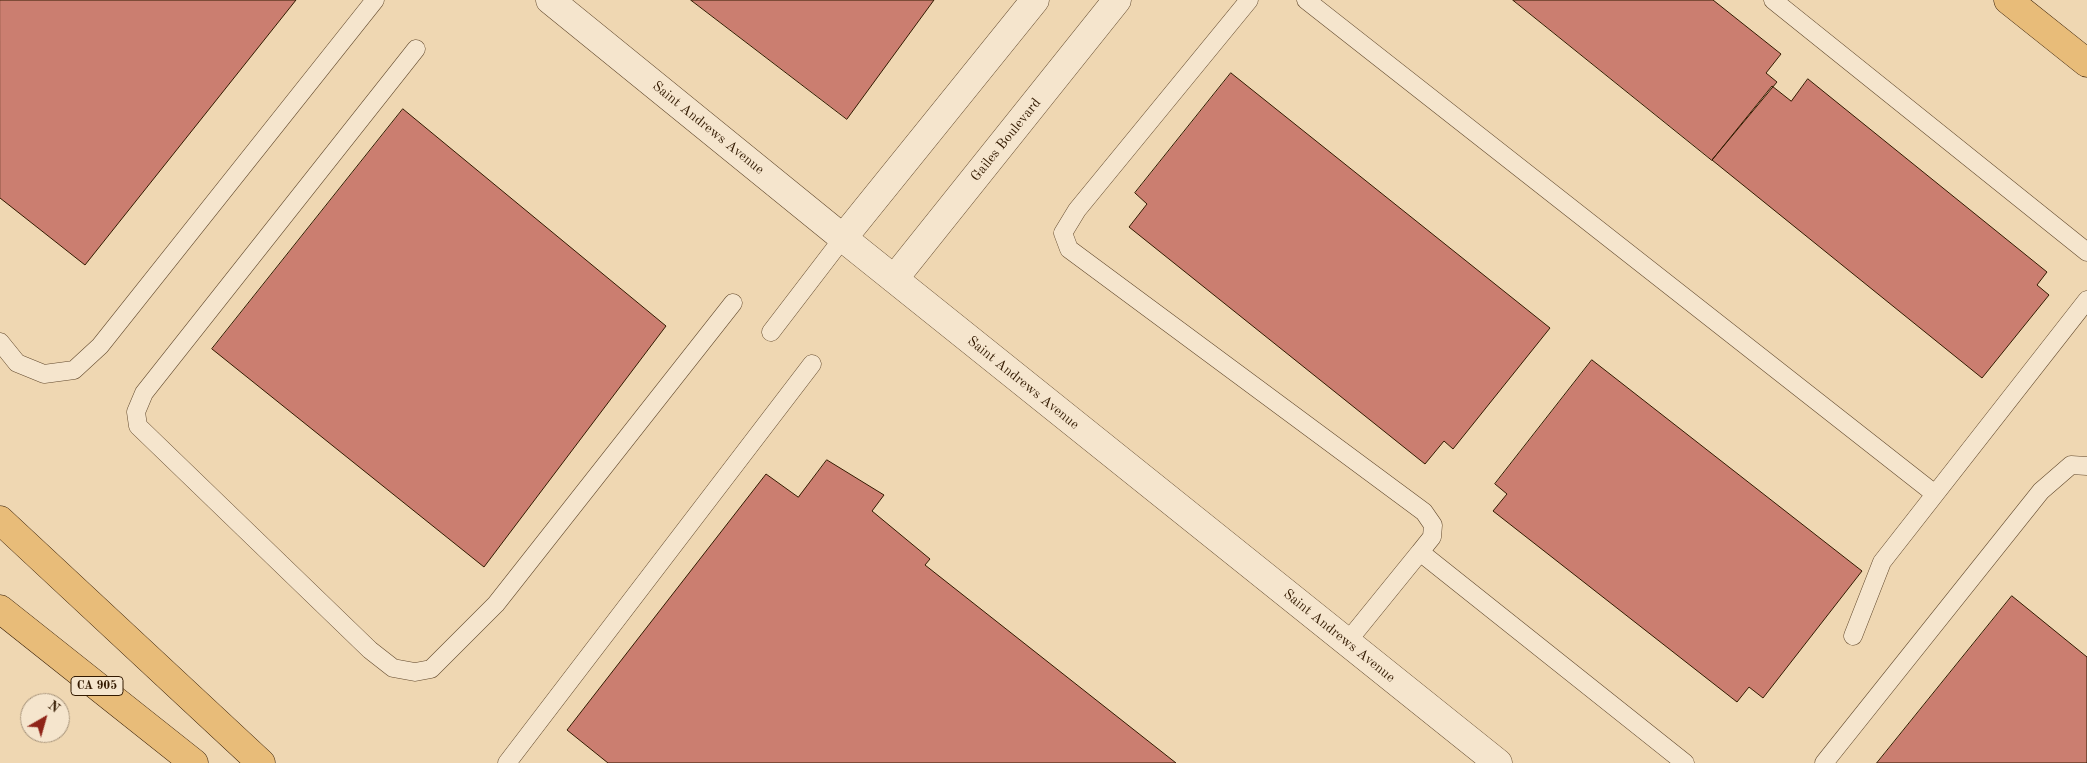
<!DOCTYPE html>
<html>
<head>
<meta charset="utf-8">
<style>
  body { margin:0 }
  #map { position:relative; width:2087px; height:763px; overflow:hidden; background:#efd7b2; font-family:"Old Standard TT",serif }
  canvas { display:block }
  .north { position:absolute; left:20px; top:693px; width:50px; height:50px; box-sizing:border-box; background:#f5e5cd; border:1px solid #a7947b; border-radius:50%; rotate:38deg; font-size:14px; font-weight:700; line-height:20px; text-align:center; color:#331a01 }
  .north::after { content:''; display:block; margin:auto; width:18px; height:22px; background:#8f2418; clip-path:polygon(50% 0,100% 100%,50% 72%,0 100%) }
</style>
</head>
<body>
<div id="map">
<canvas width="2087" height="763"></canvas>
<div class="north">N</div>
</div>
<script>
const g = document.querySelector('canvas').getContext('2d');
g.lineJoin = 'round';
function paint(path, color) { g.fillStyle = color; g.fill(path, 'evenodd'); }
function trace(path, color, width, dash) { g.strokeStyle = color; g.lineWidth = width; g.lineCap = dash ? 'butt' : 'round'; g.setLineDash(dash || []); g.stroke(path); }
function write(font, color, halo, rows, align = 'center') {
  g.font = font + ' "Old Standard TT",serif'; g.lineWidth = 4; g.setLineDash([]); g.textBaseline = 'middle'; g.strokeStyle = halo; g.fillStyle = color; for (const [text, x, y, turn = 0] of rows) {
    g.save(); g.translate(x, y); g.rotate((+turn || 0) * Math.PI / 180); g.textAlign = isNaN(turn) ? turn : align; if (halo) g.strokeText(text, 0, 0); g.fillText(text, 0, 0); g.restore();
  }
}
const building = new Path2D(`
  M 0,0 L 296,0 L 85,265 L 0,198 Z
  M 691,0 L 934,0 L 847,119 Z
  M 1513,0 L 1713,0 L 1781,54 L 1766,73 L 1777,82 L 1712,160 Z
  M 1231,73 L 1550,328 L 1453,449 L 1444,441 L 1425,464 L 1129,227 L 1147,204 L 1135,193 Z
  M 1808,79 L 2047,272 L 2037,285 L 2049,295 L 1982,378 L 1712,160 L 1772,86 L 1791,101 Z
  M 403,109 L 666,326 L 484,567 L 212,349 Z
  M 1592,360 L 1862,571 L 1763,698 L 1749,687 L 1737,702 L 1493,511 L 1507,494 L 1495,484 Z
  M 827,460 L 884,495 L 872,511 L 930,559 L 925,565 L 1176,763 L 608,763 L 567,730 L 766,474 L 798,497 Z
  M 2012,596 L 2087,657 L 2087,763 L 1877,763 Z`);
const service = new Path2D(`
  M 1249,0 L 1077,210 L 1063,233 L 1069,249 L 1424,512 L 1433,525 L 1432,537 L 1420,552
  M 1306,0 L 1935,494
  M 1773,0 L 2087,252
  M 416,49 L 144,393 L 136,412 L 138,426 L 370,650 L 393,668 L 415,672 L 431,669 L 496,604 L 733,303
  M 771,332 L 843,238
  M 0,342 L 17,363 L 44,374 L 74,370 L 100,346 L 375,0
  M 1853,636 L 1882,562 L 2087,300
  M 1347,642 L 1420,552 L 1685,763
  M 507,763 L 812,364
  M 1824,763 L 2041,491 L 2071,465 L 2087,466`);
const minor = new Path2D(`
  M 550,0 L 843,238`);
const tertiary = new Path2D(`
  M 1035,0 L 843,238 L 1498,763
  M 894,279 L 1117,0`);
const primary = new Path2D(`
  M 2008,0 L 2087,63`);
const motorway = new Path2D(`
  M 0,520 L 261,763
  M 0,609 L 194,763`);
const shields = [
  [97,686,52]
];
const shieldNames = [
  ["CA 905",97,686]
];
const streetNames = [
  ["Saint Andrews Avenue",708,128,39],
  ["Gailes Boulevard",1006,140,-51],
  ["Saint Andrews Avenue",1023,383,39],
  ["Saint Andrews Avenue",1339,636,39]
];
paint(building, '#cb7e70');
trace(building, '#331a01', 1);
trace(service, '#62492d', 19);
trace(minor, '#62492d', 29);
trace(tertiary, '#62492d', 29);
trace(primary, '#331a01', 29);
trace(motorway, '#331a01', 29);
trace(service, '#f5e5cd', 18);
trace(minor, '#f5e5cd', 28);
trace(tertiary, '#f5e5cd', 28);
trace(primary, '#e8bc79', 28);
trace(motorway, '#e8bc79', 28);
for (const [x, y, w] of shields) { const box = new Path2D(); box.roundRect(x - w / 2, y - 9.5, w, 19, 4); g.fillStyle = '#f5e5cd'; g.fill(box); trace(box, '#331a01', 1); }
write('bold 12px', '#331a01', null, shieldNames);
write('14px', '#331a01', '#f5e5cd', streetNames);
</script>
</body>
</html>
